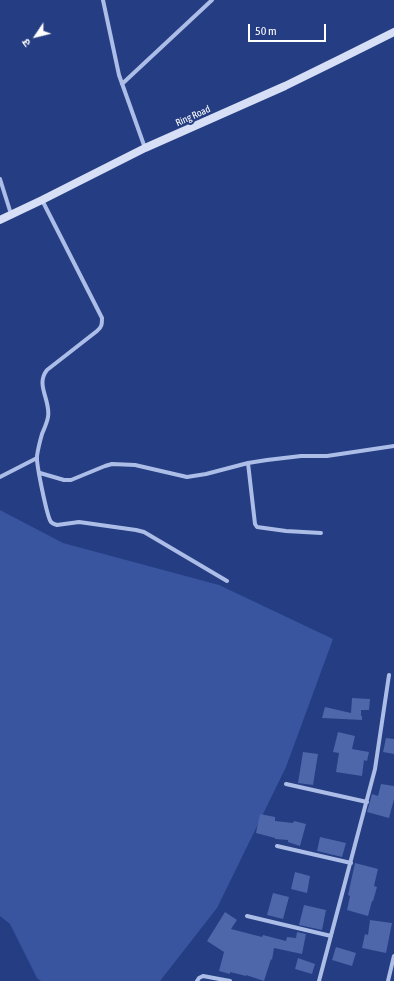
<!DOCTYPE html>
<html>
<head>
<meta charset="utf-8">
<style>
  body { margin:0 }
  #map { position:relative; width:394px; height:981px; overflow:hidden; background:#253d82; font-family:"Asap Condensed","Noto Sans Devanagari",sans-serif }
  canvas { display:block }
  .north { position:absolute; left:16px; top:16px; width:40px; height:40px; -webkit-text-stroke:3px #253d82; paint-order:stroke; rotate:235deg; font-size:11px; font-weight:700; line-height:16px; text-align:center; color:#fff }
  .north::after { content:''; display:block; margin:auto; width:14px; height:18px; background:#fff; clip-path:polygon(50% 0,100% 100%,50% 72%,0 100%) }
  .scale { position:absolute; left:248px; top:24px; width:78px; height:18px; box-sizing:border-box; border:2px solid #fff; border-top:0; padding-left:5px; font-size:12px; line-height:14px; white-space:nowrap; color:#fff; -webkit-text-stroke:3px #253d82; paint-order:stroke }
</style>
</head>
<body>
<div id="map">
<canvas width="394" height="981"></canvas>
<div class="north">उ</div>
<div class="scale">50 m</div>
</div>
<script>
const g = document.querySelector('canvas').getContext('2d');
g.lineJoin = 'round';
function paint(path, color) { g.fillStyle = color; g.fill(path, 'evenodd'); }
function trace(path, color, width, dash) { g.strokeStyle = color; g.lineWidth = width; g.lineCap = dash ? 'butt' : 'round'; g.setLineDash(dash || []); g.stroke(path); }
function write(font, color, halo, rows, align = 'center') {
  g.font = font + ' "Asap Condensed",sans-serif'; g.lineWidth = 4; g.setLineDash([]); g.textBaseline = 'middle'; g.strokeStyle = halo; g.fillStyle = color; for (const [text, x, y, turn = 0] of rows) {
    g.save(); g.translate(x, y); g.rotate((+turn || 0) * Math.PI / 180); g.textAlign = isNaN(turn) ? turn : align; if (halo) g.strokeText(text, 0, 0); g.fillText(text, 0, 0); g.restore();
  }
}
const green = new Path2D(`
  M 0,510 L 63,543 L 219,585 L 333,639 L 286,767 L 217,908 L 160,981 L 41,981 L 37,978 L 10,924 L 0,916 Z`);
const building = new Path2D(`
  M 352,698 L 370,699 L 369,710 L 361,710 L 361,716 L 362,716 L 362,720 L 322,718 L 325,707 L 351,713 Z
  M 338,732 L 355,736 L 352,749 L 369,752 L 367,761 L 364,760 L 362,776 L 336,772 L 339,753 L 333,752 Z
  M 386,738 L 394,739 L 394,754 L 383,752 Z
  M 303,752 L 318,754 L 313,785 L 298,783 Z
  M 381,784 L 394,786 L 394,799 L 389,818 L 367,812 L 372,794 L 378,796 Z
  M 260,814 L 275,817 L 275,821 L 293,823 L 294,821 L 306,824 L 300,846 L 288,842 L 288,840 L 275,839 L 275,838 L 256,833 Z
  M 320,837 L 346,843 L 342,857 L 317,851 Z
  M 355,863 L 378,869 L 374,886 L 377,887 L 373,901 L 372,901 L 368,916 L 347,910 L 350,896 L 348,895 Z
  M 295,872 L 310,876 L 307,893 L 291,889 Z
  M 273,893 L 289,897 L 283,919 L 267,915 Z
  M 304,905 L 326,910 L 322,930 L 299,925 Z
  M 225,912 L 237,920 L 231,929 L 262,937 L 263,935 L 286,941 L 287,937 L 296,938 L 297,932 L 306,934 L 302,954 L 274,948 L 272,960 L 271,959 L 264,981 L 246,975 L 246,976 L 230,972 L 230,974 L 219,971 L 224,952 L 207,941 Z
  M 370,920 L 392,923 L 386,953 L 362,948 L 365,934 L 368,935 Z
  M 336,947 L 356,953 L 352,966 L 332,960 Z
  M 298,958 L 315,964 L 312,974 L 295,969 Z`);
const street = new Path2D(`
  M 103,0 L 119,75 L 145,148
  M 122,84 L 212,0
  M 0,179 L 11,214
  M 42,200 L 102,318 C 102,324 102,327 97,331 L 47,370 C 35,385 51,400 48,417 C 47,423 44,429 42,434 C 40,441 38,449 37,456 C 36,463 47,517 51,522 C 53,524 54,524 57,525 L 79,522 L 136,530 L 144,532 L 227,581
  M 248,463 L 255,524 L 257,527 L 286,531 L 321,533
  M 40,473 L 64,480 L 71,480 L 105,466 L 112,464 L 135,465 L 187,477 L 206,474 L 248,463 L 267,460 L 301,456 L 327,456 L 394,446
  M 0,477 L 37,458
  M 286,784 L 367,802
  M 277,846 L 351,863
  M 247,916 L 331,936
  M 197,981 L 199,978 L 203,976 L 230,981
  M 319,981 L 375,769 L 389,675
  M 388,981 L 394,956`);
const secondary = new Path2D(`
  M 0,220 L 42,200 L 145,148 L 285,86 L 342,58 L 394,32`);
const streetNames = [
  ["Ring Road",193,116,-24]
];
paint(green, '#39559f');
paint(building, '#4d67aa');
trace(street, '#acbde7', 4);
trace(secondary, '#d6dff6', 8);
write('10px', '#fff', '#253d82', streetNames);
</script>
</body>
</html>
